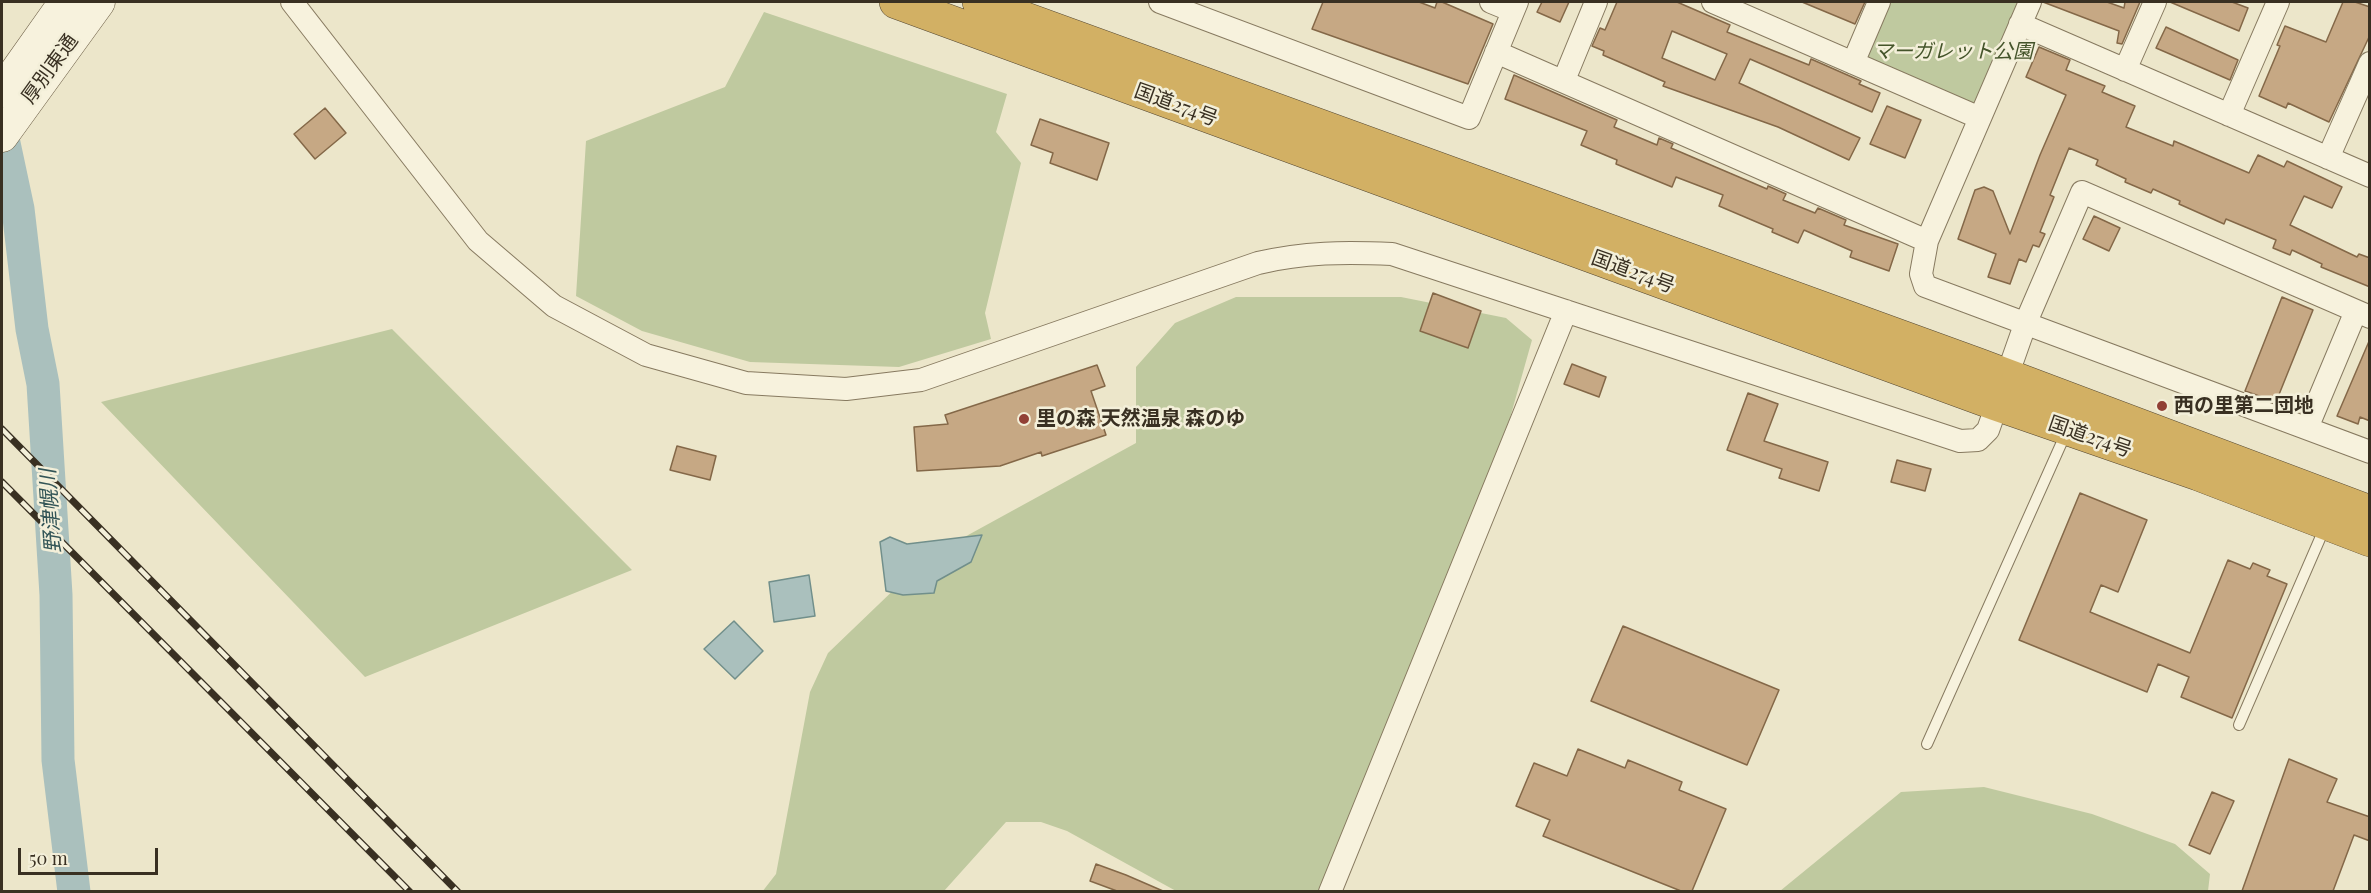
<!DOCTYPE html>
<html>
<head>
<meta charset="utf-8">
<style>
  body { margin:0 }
  #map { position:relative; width:2371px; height:893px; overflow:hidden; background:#ece6ca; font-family:"Playfair Display",serif }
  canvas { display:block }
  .frame { position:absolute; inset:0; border:3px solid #393022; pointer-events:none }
  .scale { position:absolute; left:18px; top:848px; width:140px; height:27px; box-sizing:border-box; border:3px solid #393022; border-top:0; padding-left:8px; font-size:18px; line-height:21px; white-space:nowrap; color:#393022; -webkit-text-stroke:4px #f3efd9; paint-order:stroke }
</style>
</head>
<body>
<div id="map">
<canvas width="2371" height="893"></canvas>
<div class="frame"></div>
<div class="scale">50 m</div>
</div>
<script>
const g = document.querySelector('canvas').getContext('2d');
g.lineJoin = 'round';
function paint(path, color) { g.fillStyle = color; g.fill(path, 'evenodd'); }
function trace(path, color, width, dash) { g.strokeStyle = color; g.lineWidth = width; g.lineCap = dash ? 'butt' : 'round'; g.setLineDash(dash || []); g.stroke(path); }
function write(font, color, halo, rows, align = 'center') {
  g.font = font + ' "Playfair Display","Noto Sans JP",serif'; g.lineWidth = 5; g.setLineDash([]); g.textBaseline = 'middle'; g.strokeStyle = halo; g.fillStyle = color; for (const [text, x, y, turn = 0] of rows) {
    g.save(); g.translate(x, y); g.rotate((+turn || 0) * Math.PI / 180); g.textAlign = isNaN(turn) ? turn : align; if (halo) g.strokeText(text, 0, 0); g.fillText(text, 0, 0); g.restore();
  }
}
const green = new Path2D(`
  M 1879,2 L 2030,2 L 1980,118 L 1853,63 Z
  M 764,12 L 1007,94 L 996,132 L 1021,163 L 985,313 L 991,339 L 899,367 L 750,362 L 642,331 L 576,296 L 586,141 L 725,87 Z
  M 1236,297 L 1401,297 L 1506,318 L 1532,340 L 1510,418 L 1375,757 L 1329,891 L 1176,891 L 1067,831 L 1041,822 L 1006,822 L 944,891 L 762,892 L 776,874 L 810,692 L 828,653 L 928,557 L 1136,443 L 1136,367 L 1175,323 Z
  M 392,329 L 632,570 L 365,677 L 101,402 Z
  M 1984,787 L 2092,814 L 2175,844 L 2210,874 L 2208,891 L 1780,891 L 1901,792 Z`);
const water = new Path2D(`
  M 982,535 L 971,562 L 937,581 L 934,593 L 903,595 L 886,591 L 880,542 L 890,537 L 907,544 Z
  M 809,575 L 815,616 L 774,622 L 769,582 Z
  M 734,621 L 763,651 L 735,679 L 704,649 Z`);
const river = new Path2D(`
  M 2,134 L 18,209 L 32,329 L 43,384 L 56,595 L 58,760 L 74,892`);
const building = new Path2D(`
  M 1323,2 L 1419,2 L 1435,8 L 1437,2 L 1442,2 L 1493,24 L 1468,84 L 1312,29 Z
  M 1542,2 L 1569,2 L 1560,22 L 1537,12 Z
  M 1617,2 L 1677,2 L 1730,25 L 1727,32 L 1809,65 L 1811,59 L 1861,81 L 1859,84 L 1880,93 L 1872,112 L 1750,59 L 1739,83 L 1860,138 L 1849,160 L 1778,127 L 1663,86 L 1665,82 L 1603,55 L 1604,51 L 1592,46 L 1600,28 L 1605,30 ZM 1672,31 L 1727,54 L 1715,80 L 1662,58 Z
  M 1802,2 L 1865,2 L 1855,24 Z
  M 2043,2 L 2107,2 L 2124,8 L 2125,2 L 2140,2 L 2122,44 L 2117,43 L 2119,31 Z
  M 2170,2 L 2232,2 L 2248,8 L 2239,31 Z
  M 2343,2 L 2355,2 L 2370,7 L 2370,35 L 2329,122 L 2288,103 L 2286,108 L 2259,96 L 2280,46 L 2277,45 L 2285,26 L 2326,42 Z
  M 2166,27 L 2238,60 L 2230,80 L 2156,48 Z
  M 2039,47 L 2070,60 L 2066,70 L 2105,86 L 2102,92 L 2135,106 L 2126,127 L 2173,146 L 2174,141 L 2249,173 L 2258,155 L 2284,167 L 2287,161 L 2342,187 L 2332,208 L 2304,196 L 2290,225 L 2357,257 L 2359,254 L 2370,258 L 2370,287 L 2321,267 L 2322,264 L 2292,250 L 2290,255 L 2273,248 L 2276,240 L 2250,229 L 2226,219 L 2224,224 L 2179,204 L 2180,201 L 2153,189 L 2151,193 L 2125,182 L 2126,179 L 2096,165 L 2098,160 L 2069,148 L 2050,195 L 2054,197 L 2040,232 L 2045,234 L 2039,247 L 2033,245 L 2026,262 L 2019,259 L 2010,284 L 1988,277 L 1996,254 L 1958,239 L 1975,190 L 1984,187 L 1993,191 L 2010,234 L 2040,155 L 2066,95 L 2026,77 Z
  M 1514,75 L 1617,120 L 1614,127 L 1657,145 L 1659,138 L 1673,144 L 1671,148 L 1767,189 L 1768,186 L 1786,194 L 1783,200 L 1815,213 L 1818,208 L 1846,220 L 1844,225 L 1898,244 L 1889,271 L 1850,257 L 1852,251 L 1804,230 L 1798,243 L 1772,232 L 1773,229 L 1719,206 L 1723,195 L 1676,177 L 1672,187 L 1616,164 L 1617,160 L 1581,145 L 1587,131 L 1505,99 Z
  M 1887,106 L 1921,120 L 1905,158 L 1870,144 Z
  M 325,108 L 346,133 L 315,159 L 294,134 Z
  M 1040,119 L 1109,143 L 1097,180 L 1050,163 L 1053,153 L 1031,145 Z
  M 2094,216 L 2120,228 L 2109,251 L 2083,239 Z
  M 1433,293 L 1481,311 L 1468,348 L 1420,331 Z
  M 2282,297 L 2313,310 L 2276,402 L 2245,391 Z
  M 2370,339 L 2370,421 L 2360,417 L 2358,424 L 2337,416 Z
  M 1572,364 L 1606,377 L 1599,397 L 1564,384 Z
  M 1097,365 L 1105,386 L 1091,391 L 1106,435 L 1042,456 L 1041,452 L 1000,466 L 917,471 L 914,427 L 948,424 L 945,415 Z
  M 1748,393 L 1778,404 L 1764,441 L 1828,462 L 1819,491 L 1779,478 L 1782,469 L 1727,450 Z
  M 677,446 L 716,456 L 710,480 L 670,470 Z
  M 1897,460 L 1931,469 L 1925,491 L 1891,482 Z
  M 2080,493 L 2147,520 L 2118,592 L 2101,585 L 2090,612 L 2190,653 L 2228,560 L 2250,569 L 2253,563 L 2270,570 L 2267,576 L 2287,584 L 2232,718 L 2181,697 L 2189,677 L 2158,664 L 2147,692 L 2019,640 Z
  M 1623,626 L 1779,690 L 1747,765 L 1591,701 Z
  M 1578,749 L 1625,768 L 1628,760 L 1682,782 L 1679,790 L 1726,809 L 1692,891 L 1681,891 L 1543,836 L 1550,820 L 1516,806 L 1534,763 L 1567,776 Z
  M 2289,759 L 2337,779 L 2327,802 L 2370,817 L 2370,841 L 2354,835 L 2333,891 L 2242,891 Z
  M 2212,792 L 2234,801 L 2210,854 L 2189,845 Z
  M 1096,864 L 1126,875 L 1163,891 L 1117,891 L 1090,881 Z`);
const lane = new Path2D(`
  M 2239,725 L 2325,527
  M 1927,744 L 2066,433`);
const street = new Path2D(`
  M 292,2 L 478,241 L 554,306 L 646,355 L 746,383 L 846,389 L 921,380 L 1258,263 C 1305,252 1344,252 1392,254 L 1960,441 L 1978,440 L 1988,430 L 2026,322 L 2082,192 L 2370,317
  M 1160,2 L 1469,118 L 1517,2
  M 1491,2 L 1513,11
  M 1713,2 L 1980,118
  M 2030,2 L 1927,241 L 1921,274 L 1925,286 L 2370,452
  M 2020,24 L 2370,176
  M 1496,52 L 1927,241
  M 1853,63 L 1879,2
  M 2125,70 L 2155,2
  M 1564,80 L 1596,2
  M 2229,115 L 2278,2
  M 2328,158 L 2370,63
  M 2307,428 L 2356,311
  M 1330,892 L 1566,311`);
const secondary = new Path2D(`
  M 2,91 L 65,2
  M 2,136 L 99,2`);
const highway = new Path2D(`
  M 896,2 L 1996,404 L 2198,474 L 2370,540
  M 979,2 L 1979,365 L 2370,512`);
const rail = new Path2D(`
  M 2,429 L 458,892
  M 2,482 L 410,892`);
const markers = [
  [2162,406,6,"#914035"],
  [1024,419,6,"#914035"]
];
const parkNames = [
  ["マーガレット公園",1953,52]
];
const streetNames = [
  ["厚別東通",50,69,-54],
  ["国道274号",1176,105,20],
  ["国道274号",1633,272,20],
  ["国道274号",2090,437,19]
];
const poiNames = [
  ["西の里第二団地",2174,406],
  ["里の森 天然温泉 森のゆ",1036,419]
];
const waterNames = [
  ["野津幌川",51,511,-94]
];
paint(green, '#bfc99f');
paint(water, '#aac0bd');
trace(water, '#718f8b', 1.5);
trace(river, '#aac0bd', 33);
paint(building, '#c6a884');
trace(building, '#846848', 1.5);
trace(lane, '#877a60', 12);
trace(street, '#877a60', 24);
trace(secondary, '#695b43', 33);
trace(highway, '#554833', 34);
trace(lane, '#f7f2dd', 10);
trace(street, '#f7f2dd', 22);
trace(secondary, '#f7f2dd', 32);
trace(highway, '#d2b064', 33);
trace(rail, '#393022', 7);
trace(rail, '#f3efd9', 4.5, [14]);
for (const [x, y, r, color] of markers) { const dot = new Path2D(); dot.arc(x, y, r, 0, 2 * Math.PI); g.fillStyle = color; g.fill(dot); trace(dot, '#f3efd9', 2); }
write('italic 20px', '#44542a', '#f3efd9', parkNames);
write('20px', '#393022', '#f3efd9', streetNames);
write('bold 20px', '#393022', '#f3efd9', poiNames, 'left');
write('italic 21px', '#335557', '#f3efd9', waterNames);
</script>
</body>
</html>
